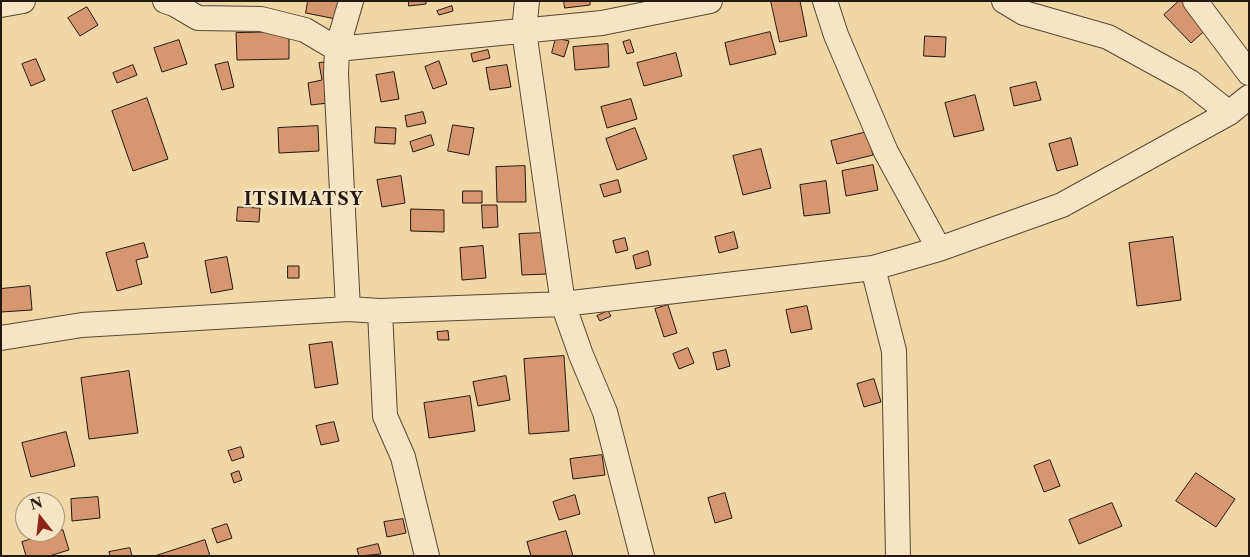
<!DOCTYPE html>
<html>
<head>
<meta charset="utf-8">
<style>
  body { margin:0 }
  #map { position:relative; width:1250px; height:557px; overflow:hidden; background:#f1d6a6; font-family:"Libre Caslon Text",serif }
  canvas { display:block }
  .frame { position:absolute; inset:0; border:2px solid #251810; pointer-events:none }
  .north { position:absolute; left:15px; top:492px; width:50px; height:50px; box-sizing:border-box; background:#f6e4c5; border:1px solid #a2927d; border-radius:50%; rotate:344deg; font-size:14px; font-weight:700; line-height:20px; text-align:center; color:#251810 }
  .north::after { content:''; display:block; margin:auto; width:18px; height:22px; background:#8f2418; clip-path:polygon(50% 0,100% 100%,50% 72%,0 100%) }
</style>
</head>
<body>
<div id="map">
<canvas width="1250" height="557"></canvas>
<div class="frame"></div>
<div class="north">N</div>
</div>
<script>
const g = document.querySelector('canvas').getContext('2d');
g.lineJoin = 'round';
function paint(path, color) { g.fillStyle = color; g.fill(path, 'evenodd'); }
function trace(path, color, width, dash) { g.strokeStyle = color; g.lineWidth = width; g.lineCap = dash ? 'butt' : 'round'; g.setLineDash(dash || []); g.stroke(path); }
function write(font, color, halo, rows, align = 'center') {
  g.font = font + ' "Libre Caslon Text",serif'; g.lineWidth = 5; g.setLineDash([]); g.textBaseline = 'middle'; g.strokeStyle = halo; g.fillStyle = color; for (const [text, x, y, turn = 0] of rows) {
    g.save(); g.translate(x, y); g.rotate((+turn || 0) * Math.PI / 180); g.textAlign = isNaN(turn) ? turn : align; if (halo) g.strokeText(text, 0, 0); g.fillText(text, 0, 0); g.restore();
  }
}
const building = new Path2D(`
  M 308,1 L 344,1 L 341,20 L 306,13 Z
  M 409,1 L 426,1 L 426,4 L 409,6 Z
  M 564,1 L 590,1 L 590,5 L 565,8 Z
  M 771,1 L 800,1 L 807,36 L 780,42 Z
  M 1179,1 L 1189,1 L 1211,25 L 1191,43 L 1164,15 Z
  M 452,6 L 453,11 L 439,15 L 437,11 Z
  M 87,7 L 98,25 L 80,36 L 68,18 Z
  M 289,32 L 289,59 L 237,60 L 236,33 Z
  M 770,32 L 776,54 L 730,65 L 725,43 Z
  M 925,36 L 946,37 L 945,57 L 924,56 Z
  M 556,38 L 569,41 L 564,57 L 552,53 Z
  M 179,40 L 187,64 L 162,72 L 154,48 Z
  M 630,40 L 634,52 L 627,54 L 623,42 Z
  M 608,44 L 609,67 L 575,70 L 573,47 Z
  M 488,50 L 490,58 L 473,62 L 471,54 Z
  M 676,53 L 682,76 L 644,86 L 637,63 Z
  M 36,59 L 45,80 L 31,86 L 22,64 Z
  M 439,61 L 447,84 L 433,89 L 425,67 Z
  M 228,62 L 234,87 L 222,90 L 215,65 Z
  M 330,62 L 336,102 L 311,105 L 308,83 L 322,80 L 319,63 Z
  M 133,65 L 137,75 L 117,83 L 113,73 Z
  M 507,65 L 511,87 L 490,90 L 486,68 Z
  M 394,72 L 399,99 L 381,102 L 376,75 Z
  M 1036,82 L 1041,100 L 1014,106 L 1010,88 Z
  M 975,95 L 984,130 L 954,137 L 945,103 Z
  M 147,98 L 168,159 L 133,171 L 112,111 Z
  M 631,99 L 637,119 L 607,128 L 601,107 Z
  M 423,112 L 426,123 L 407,127 L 405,116 Z
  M 453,125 L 474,128 L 469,155 L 448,151 Z
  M 318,126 L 319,151 L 279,153 L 278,128 Z
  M 376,127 L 396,128 L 395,144 L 375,143 Z
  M 635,128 L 647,159 L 617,170 L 606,139 Z
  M 867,132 L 873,155 L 837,164 L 831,141 Z
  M 431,135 L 434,145 L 413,152 L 410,142 Z
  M 1071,138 L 1078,165 L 1057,171 L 1049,144 Z
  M 761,149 L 771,188 L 743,195 L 733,156 Z
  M 873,165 L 878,190 L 846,196 L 842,171 Z
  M 525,166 L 526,202 L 497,202 L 496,167 Z
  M 401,176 L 405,203 L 382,207 L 377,180 Z
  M 618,180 L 621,192 L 604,197 L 600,185 Z
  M 826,181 L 830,213 L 804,216 L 800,185 Z
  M 463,191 L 482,191 L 482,203 L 463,203 Z
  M 482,205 L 497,205 L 498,227 L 483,228 Z
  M 238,207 L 260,208 L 259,222 L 237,221 Z
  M 411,209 L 444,210 L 444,232 L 411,231 Z
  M 734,232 L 738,248 L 719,253 L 715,237 Z
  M 544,233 L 547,274 L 522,275 L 519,234 Z
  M 1173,237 L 1181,300 L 1137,306 L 1129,243 Z
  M 625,238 L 628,250 L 616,253 L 613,241 Z
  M 144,243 L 148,257 L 136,260 L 142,284 L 117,291 L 106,253 Z
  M 483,246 L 486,278 L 462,280 L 460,248 Z
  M 648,251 L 651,265 L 636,269 L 633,256 Z
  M 227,257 L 233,289 L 211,293 L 205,261 Z
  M 288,266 L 299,266 L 299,278 L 288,278 Z
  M 30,286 L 32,310 L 1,312 L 1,289 Z
  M 668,305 L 677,333 L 664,337 L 655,309 Z
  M 807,306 L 812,329 L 791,333 L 786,310 Z
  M 608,311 L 611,316 L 600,321 L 597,316 Z
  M 448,331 L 449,340 L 438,340 L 437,332 Z
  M 332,342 L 338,384 L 315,388 L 309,345 Z
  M 688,348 L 694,363 L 679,369 L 673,354 Z
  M 726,350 L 730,366 L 717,370 L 713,353 Z
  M 564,356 L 569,431 L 529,434 L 524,359 Z
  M 129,371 L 138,433 L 89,439 L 81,378 Z
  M 506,376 L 510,400 L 478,406 L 473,382 Z
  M 874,379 L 881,402 L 864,407 L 857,384 Z
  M 470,396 L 475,431 L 429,438 L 424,403 Z
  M 334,422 L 339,441 L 321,445 L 316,426 Z
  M 66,432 L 75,466 L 31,477 L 22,443 Z
  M 241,447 L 244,457 L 232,461 L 228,451 Z
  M 602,455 L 605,475 L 573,479 L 570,459 Z
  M 1050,460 L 1060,486 L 1044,492 L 1034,466 Z
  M 239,471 L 242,480 L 234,483 L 231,474 Z
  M 1196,473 L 1235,499 L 1216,527 L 1176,501 Z
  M 725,493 L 732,518 L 715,523 L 708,498 Z
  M 575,495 L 580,514 L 559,520 L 553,502 Z
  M 98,497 L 100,518 L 72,521 L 71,499 Z
  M 1112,503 L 1122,526 L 1079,544 L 1069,520 Z
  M 403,519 L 406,533 L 387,537 L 384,522 Z
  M 227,524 L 232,538 L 217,543 L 212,529 Z
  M 63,530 L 69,550 L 49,556 L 26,556 L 22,542 Z
  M 566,531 L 573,556 L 531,556 L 527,542 Z
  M 205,540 L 210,556 L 155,556 Z
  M 378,544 L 381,554 L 359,556 L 357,549 Z
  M 130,548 L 132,556 L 110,556 L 109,552 Z`);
const minor = new Path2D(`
  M 165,1 L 174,4 L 198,18 L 261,19 L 305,30 L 337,49 L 602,23 L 710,1
  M 527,1 L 524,31 L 563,304 L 581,355 L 605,412 L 642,556
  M 825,1 L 836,35 L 886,152 L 939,249
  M 1004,1 L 1024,13 L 1108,37 L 1190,82 L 1229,113
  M 1195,1 L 1249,73
  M 1,5 L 23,1
  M 873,268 L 894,351 L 898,556
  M 348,309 L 336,74 L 337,49 L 351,1
  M 380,311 L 385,416 L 403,457 L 427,556
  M 1,338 L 82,325 L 348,309 L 380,311 L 563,304 L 873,268 L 939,249 L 1062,205 L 1229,113 L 1249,97`);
const districtNames = [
  ["ITSIMATSY",304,200]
];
paint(building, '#d59670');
trace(building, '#251810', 1);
trace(minor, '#584836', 26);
trace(minor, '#f6e4c5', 24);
g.letterSpacing = '1px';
write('bold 18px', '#251810', '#f6e4c5', districtNames);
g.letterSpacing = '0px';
</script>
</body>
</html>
